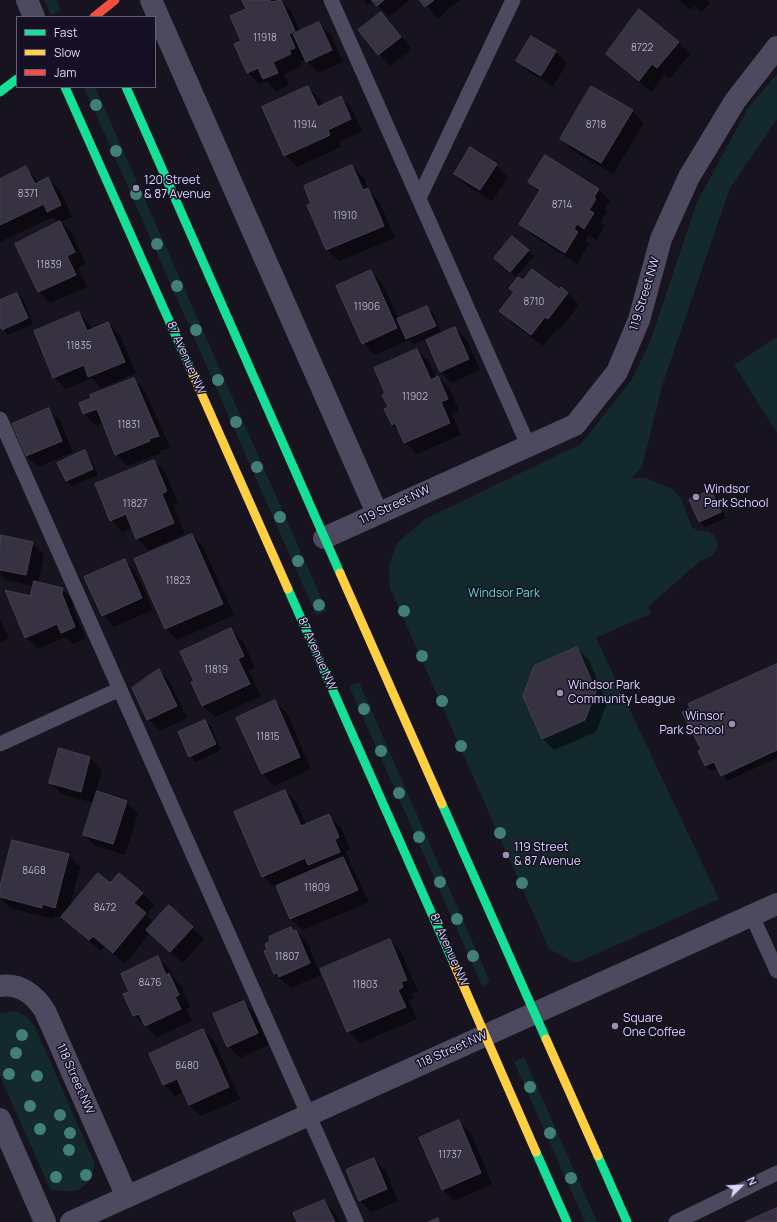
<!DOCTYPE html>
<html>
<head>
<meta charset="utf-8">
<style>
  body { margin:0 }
  #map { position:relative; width:777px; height:1222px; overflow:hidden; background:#17141f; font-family:Manrope,sans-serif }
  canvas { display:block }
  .legend { position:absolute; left:16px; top:16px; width:140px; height:72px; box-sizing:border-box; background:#151023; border:1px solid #655f7a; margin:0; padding:5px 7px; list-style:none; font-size:12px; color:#ddd5fc }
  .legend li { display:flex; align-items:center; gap:8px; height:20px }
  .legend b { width:20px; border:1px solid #655f7a }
  .north { position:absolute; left:721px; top:1166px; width:40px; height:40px; -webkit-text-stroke:3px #151023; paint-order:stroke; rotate:66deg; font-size:11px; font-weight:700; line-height:16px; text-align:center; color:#ddd5fc }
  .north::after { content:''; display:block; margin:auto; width:14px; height:18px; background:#ddd5fc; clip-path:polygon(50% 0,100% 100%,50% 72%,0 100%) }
</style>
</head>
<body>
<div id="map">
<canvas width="777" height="1222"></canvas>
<ul class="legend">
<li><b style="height:5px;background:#16e098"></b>Fast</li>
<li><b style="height:5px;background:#ffcf43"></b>Slow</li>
<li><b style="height:5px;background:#f24e42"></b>Jam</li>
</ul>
<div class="north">N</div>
</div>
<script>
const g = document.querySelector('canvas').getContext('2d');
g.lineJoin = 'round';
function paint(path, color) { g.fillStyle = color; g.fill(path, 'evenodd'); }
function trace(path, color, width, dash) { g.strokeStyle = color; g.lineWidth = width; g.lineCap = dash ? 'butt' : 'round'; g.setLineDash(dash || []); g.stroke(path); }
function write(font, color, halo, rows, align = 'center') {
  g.font = font + ' Manrope,sans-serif'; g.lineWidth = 3; g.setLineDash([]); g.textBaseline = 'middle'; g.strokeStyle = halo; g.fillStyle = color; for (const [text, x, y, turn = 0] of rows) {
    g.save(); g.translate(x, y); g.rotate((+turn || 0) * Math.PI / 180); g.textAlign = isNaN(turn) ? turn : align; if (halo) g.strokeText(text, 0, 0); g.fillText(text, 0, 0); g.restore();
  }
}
const green = new Path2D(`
  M 44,0 L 56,0 L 61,10 L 51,15 Z
  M 777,74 L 777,119 L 730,188 L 663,383 L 642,467 L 632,478 L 645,478 L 673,489 L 681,499 L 692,527 L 698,531 L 708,531 L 714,535 L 717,541 L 718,547 L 712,556 L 700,561 L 648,607 L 652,613 L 596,638 L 719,899 L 576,963 L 549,949 L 390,588 L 389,566 L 397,543 L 425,519 L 581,444 L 631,381 L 650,342 L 697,202 L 748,108 Z
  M 84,87 L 95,87 L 327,611 L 316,615 Z
  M 777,337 L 777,433 L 734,365 Z
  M 359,682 L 490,982 L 482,986 L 349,686 Z
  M 16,1011 L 27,1017 L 36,1029 L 95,1164 C 89,1191 76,1195 50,1189 L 0,1076 L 0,1013 Z
  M 524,1057 L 597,1222 L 585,1222 L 514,1062 Z`);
const shadow = new Path2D(`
  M 244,0 L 280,0 L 291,11 L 300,32 L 319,23 L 331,35 L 343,62 L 318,73 L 306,60 L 300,62 L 302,66 L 284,74 L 289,85 L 276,91 L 267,81 L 259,84 L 248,73 L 243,42 L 248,9 Z
  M 363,0 L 410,0 L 389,17 L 373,0 L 368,5 Z
  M 421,0 L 460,0 L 438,18 Z
  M 679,0 L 707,0 L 710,3 L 702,12 L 695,6 L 691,10 Z
  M 381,13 L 412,49 L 390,66 L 359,31 Z
  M 678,42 L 690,54 L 670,79 L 664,75 L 651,92 L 607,54 Z
  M 556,52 L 567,63 L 553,87 L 529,72 L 517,61 Z
  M 308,87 L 320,99 L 323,105 L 340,97 L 352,109 L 362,131 L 339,142 L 341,147 L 297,167 L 285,155 Z
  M 632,111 L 644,123 L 613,174 L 573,151 L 561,139 Z
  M 496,165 L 508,177 L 492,201 L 466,185 L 455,174 Z
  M 352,166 L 364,178 L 369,191 L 379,201 L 395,238 L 339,261 L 327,250 L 308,206 L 313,204 Z
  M 26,168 L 39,182 L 48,179 L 60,190 L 72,217 L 61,222 L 72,233 L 86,264 L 78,268 L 87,287 L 50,303 L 39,292 L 41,230 L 59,222 L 53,217 L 0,242 L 0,180 Z
  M 529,182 L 599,189 L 610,201 L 605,209 L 607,211 L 601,222 L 605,226 L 596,240 L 589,235 L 585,241 L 589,244 L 577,264 L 532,235 L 521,223 L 540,193 Z
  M 528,251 L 534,256 L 516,277 L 501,264 Z
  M 371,271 L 382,283 L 399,320 L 427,307 L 433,313 L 442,334 L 455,328 L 467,340 L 480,370 L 452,383 L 440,371 L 426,339 L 413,344 L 409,340 L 375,355 L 363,343 Z
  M 516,277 L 523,282 L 568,293 L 579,305 L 560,330 L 558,328 L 543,346 L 512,323 L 501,311 L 515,292 L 518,278 Z
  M 17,294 L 23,299 L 33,324 L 8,335 L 0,324 L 0,302 Z
  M 79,313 L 90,325 L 92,330 L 108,323 L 120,335 L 136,373 L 101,388 L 92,378 L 66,389 L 54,377 Z
  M 417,350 L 429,362 L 436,378 L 438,377 L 450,389 L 459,411 L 452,414 L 461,435 L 417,454 L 405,442 L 400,432 L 392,424 L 390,408 Z
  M 134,379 L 145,391 L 170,447 L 160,451 L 161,453 L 127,466 L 116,454 L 103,423 L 96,426 L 84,414 L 80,403 Z
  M 49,409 L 60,421 L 73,452 L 38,467 L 27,456 L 13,424 Z
  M 84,451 L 90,457 L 98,475 L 72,486 L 67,481 Z
  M 153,461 L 165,472 L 178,503 L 173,505 L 185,534 L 149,550 L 137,538 L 133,527 L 122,532 L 111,520 Z
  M 711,491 L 717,497 L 726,518 L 705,527 L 699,521 Z
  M 191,535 L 203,547 L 234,615 L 177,640 L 165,628 Z
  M 1,536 L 32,543 L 44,555 L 38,583 L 62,589 L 74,601 L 73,607 L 86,639 L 73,644 L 66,637 L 38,649 L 26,637 L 34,586 L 6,580 L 0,574 Z
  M 124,560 L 136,572 L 153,610 L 114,627 L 103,615 Z
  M 0,620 L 9,638 L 0,643 Z
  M 231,630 L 243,641 L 255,668 L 249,671 L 261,696 L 215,717 L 203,706 L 192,683 L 195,681 Z
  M 577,649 L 589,660 L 607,703 L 596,732 L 554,750 L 543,739 Z
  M 777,665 L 777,758 L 727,781 L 718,768 L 711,771 L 706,766 Z
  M 159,670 L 170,682 L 187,718 L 160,731 L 148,719 Z
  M 275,702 L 287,713 L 311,769 L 274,786 L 262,774 Z
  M 205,721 L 211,727 L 221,750 L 196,762 L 190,756 Z
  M 60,750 L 90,758 L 102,770 L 96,792 L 126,802 L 138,813 L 125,855 L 95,846 L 84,835 L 94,803 L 62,794 L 51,783 Z
  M 285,791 L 297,803 L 306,825 L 329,816 L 341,827 L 350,849 L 346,851 L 351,863 L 349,864 L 354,870 L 369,902 L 303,930 L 291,919 L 277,887 L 275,888 L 263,876 Z
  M 68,855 L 80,867 L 69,910 L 142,893 L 154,905 L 146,915 L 154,923 L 192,928 L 204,939 L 183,963 L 150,933 L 125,964 L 105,947 L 101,951 L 63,918 L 54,916 L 53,919 L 10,908 L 0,898 L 0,891 Z
  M 291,929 L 294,932 L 296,931 L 307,942 L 321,975 L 291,988 L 275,974 L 265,952 Z
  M 390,940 L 401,952 L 418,991 L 412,994 L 414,999 L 409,1001 L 417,1019 L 360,1043 L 348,1031 Z
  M 158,958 L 170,969 L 175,980 L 181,986 L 190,1007 L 186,1009 L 192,1021 L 157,1037 L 134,1015 L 130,992 Z
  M 243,1002 L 255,1014 L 269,1045 L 240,1058 L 228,1046 Z
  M 203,1030 L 215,1042 L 240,1099 L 201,1116 L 189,1105 L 184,1092 L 175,1096 L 164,1084 Z
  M 459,1122 L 471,1133 L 492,1184 L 454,1201 L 442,1189 Z
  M 374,1159 L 386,1171 L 398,1201 L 371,1212 L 360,1200 Z
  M 323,1201 L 335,1212 L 340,1222 L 299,1222 Z`);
const building = new Path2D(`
  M 242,0 L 270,0 L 271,2 L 281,0 L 295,31 L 289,34 L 295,48 L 289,50 L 291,54 L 273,62 L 278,73 L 263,79 L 258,68 L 247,73 L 234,44 L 241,41 L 230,16 L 246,9 Z
  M 372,0 L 384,0 L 377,6 Z
  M 420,0 L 434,0 L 425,7 Z
  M 639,9 L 679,42 L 657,68 L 652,64 L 639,81 L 606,54 Z
  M 381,12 L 401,37 L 378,55 L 358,30 Z
  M 319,22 L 332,50 L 306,62 L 293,34 Z
  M 531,36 L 556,51 L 541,76 L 516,61 Z
  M 308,86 L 318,107 L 341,96 L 351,119 L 328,130 L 330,135 L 284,156 L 262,107 Z
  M 591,86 L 633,110 L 601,163 L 560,139 Z
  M 470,147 L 497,164 L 480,190 L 454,174 Z
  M 545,155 L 599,189 L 594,197 L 596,199 L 589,210 L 594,213 L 584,229 L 577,224 L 574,229 L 578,232 L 565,253 L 519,224 L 540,190 L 528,182 Z
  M 352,165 L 363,190 L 368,188 L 384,226 L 326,250 L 307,205 L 311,204 L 304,186 Z
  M 26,166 L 35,184 L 48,177 L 61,205 L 47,212 L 44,204 L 0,225 L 0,179 Z
  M 60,221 L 75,252 L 67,256 L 76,275 L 38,292 L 15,244 Z
  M 512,236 L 529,250 L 510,272 L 494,258 Z
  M 532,269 L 559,289 L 561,287 L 568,293 L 548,319 L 545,317 L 531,335 L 499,311 L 514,292 L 509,288 L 518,277 L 523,280 Z
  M 371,270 L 397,328 L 362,344 L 336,286 Z
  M 17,293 L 28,318 L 2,330 L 0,326 L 0,300 Z
  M 427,306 L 436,326 L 406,339 L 397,319 Z
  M 79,312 L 87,331 L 108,322 L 125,362 L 88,377 L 84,365 L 53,378 L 34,331 Z
  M 455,327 L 469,359 L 440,372 L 426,340 Z
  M 417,349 L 431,380 L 438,376 L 448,399 L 441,402 L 450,423 L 404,443 L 395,423 L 392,425 L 384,409 L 388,407 L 382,395 L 385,393 L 374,368 Z
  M 134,378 L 159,436 L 149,439 L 150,441 L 115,455 L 97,409 L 83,414 L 79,403 L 91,398 L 90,395 Z
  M 49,408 L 62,441 L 26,456 L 12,424 Z
  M 85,450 L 93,469 L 66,481 L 57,463 Z
  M 154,460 L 167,491 L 162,494 L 174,523 L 136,539 L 126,514 L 110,521 L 95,484 Z
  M 711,490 L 721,512 L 699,522 L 689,500 Z
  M 192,534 L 223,604 L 165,629 L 134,559 Z
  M 1,535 L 33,542 L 26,575 L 0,570 Z
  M 125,559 L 142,598 L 102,616 L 84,577 Z
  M 34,581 L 63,588 L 62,594 L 75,627 L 61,633 L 57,624 L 25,638 L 5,590 L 30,596 Z
  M 231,628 L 244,656 L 238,659 L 250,684 L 202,706 L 191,682 L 194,681 L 180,652 Z
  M 577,647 L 596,691 L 585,720 L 542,739 L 523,696 L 534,666 Z
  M 777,664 L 777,750 L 721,776 L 714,762 L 705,766 L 698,751 L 701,749 L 682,712 L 690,708 L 688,704 Z
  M 159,669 L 177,706 L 147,720 L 132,688 Z
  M 275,700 L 300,757 L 262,774 L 236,718 Z
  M 205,720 L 216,744 L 189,757 L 178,732 Z
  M 59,748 L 90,757 L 81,792 L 49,783 Z
  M 285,790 L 301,826 L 329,814 L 339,837 L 335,840 L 340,852 L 308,865 L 305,858 L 262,877 L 234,812 Z
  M 97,791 L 127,801 L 113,844 L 83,835 Z
  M 12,840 L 69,854 L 55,908 L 42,904 L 42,908 L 0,897 L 0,887 Z
  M 343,857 L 358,890 L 290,919 L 276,886 Z
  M 98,873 L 110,883 L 119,873 L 143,893 L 134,903 L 146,913 L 113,953 L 93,936 L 89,940 L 61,917 Z
  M 169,905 L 193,927 L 170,952 L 146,930 Z
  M 291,927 L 293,931 L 296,930 L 310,963 L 279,977 L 277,973 L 274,974 L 264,951 L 267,950 L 265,944 L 270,941 L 269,937 Z
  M 390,939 L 407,980 L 401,982 L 403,987 L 398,990 L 406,1007 L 347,1032 L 320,969 Z
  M 158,956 L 166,975 L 169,973 L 179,995 L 175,997 L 181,1009 L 145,1026 L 139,1014 L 133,1016 L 123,994 L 129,992 L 121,974 Z
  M 244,1001 L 258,1033 L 227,1047 L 213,1014 Z
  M 203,1029 L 229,1087 L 189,1105 L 177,1079 L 163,1085 L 149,1054 Z
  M 459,1120 L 481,1173 L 442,1190 L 419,1138 Z
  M 374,1158 L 387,1189 L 359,1201 L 346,1170 Z
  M 324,1200 L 335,1222 L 297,1222 L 293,1213 Z
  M 777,1208 L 777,1222 L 745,1222 Z
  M 438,1218 L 439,1222 L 429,1222 Z`);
const lane = new Path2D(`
  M 331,0 L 528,445
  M 419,198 L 513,0
  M 0,419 L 356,1222
  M 0,744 L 120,689
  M 752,916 L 777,971
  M 676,1222 L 777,1173`);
const street = new Path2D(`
  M 27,0 L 34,17
  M 151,0 L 377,513
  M 324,538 L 575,425 L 617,372 L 639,320 L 661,239 L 689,177 L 735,101 L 777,47
  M 0,986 C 20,983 35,995 45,1011 L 127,1197
  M 0,1119 L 45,1222
  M 71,1222 L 777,904`);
const fast = new Path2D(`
  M 65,87 L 191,370
  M 126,87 L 340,573
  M 0,92 L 17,79
  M 288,589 L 454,964
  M 442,804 L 546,1039
  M 536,1152 L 567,1222
  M 598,1156 L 627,1222`);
const slow = new Path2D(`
  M 191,370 L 288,589
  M 340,573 L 442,804
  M 454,964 L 536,1152
  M 546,1039 L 598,1156`);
const jam = new Path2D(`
  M 94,17 L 115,0`);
const trees = [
  [96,105],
  [116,151],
  [136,194],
  [157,244],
  [177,286],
  [196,330],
  [218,380],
  [236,422],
  [257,467],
  [280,517],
  [298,561],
  [319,605],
  [404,611],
  [422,656],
  [442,701],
  [364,709],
  [461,746],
  [381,751],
  [399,793],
  [500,833],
  [419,837],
  [440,882],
  [522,883],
  [457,919],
  [473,956],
  [22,1035],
  [16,1053],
  [9,1074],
  [37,1076],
  [530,1087],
  [30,1106],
  [60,1115],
  [40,1129],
  [70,1133],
  [550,1133],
  [69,1150],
  [86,1175],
  [56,1177],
  [571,1178]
];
const markers = [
  [136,188,4,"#9891af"],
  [696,497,4,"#9891af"],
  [560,693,4,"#9891af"],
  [732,724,4,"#9891af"],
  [506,855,4,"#9891af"],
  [615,1026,4,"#9891af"]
];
const numberNames = [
  ["11918",265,38],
  ["8722",642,48],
  ["11914",305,125],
  ["8718",596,125],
  ["8371",28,194],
  ["8714",562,205],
  ["11910",345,216],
  ["11839",49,265],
  ["8710",534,302],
  ["11906",367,307],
  ["11835",79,346],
  ["11902",415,397],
  ["11831",129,425],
  ["11827",135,504],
  ["11823",178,581],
  ["11819",216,670],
  ["11815",268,737],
  ["8468",34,871],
  ["11809",317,888],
  ["8472",105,908],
  ["11807",287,957],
  ["8476",150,983],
  ["11803",365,985],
  ["8480",187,1066],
  ["11737",450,1155]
];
const poiNames = [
  ["120 Street",144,181],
  ["& 87 Avenue",144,195],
  ["Windsor",704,490],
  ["Park School",704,504],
  ["Windsor Park",568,686],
  ["Community League",568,700],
  ["Winsor",724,717,"right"],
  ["Park School",724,731,"right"],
  ["119 Street",514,848],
  ["& 87 Avenue",514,862],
  ["Square",623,1019],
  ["One Coffee",623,1033]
];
const streetNames = [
  ["119 Street NW",645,294,-73],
  ["87 Avenue NW",186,358,66],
  ["119 Street NW",395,505,-25],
  ["87 Avenue NW",317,654,66],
  ["87 Avenue NW",449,950,66],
  ["118 Street NW",452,1050,-24],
  ["118 Street NW",75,1079,66]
];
const parkNames = [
  ["Windsor Park",504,594]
];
paint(green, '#14292b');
paint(shadow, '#0007');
paint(building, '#363241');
trace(building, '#443f52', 1);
trace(lane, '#4d4a5f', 15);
trace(street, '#4d4a5f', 22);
trace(fast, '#16e098', 9);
trace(slow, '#ffcf43', 9);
trace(jam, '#f24e42', 9);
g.fillStyle = '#427f79';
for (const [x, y] of trees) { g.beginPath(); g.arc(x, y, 6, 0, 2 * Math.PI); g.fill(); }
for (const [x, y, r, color] of markers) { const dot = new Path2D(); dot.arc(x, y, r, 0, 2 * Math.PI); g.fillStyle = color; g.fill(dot); trace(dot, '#151023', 1.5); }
write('10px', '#b3accd', null, numberNames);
write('12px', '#ddd5fc', '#151023', poiNames, 'left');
write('12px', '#ddd5fc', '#151023', streetNames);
write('12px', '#66d7c3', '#151023', parkNames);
</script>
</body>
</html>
